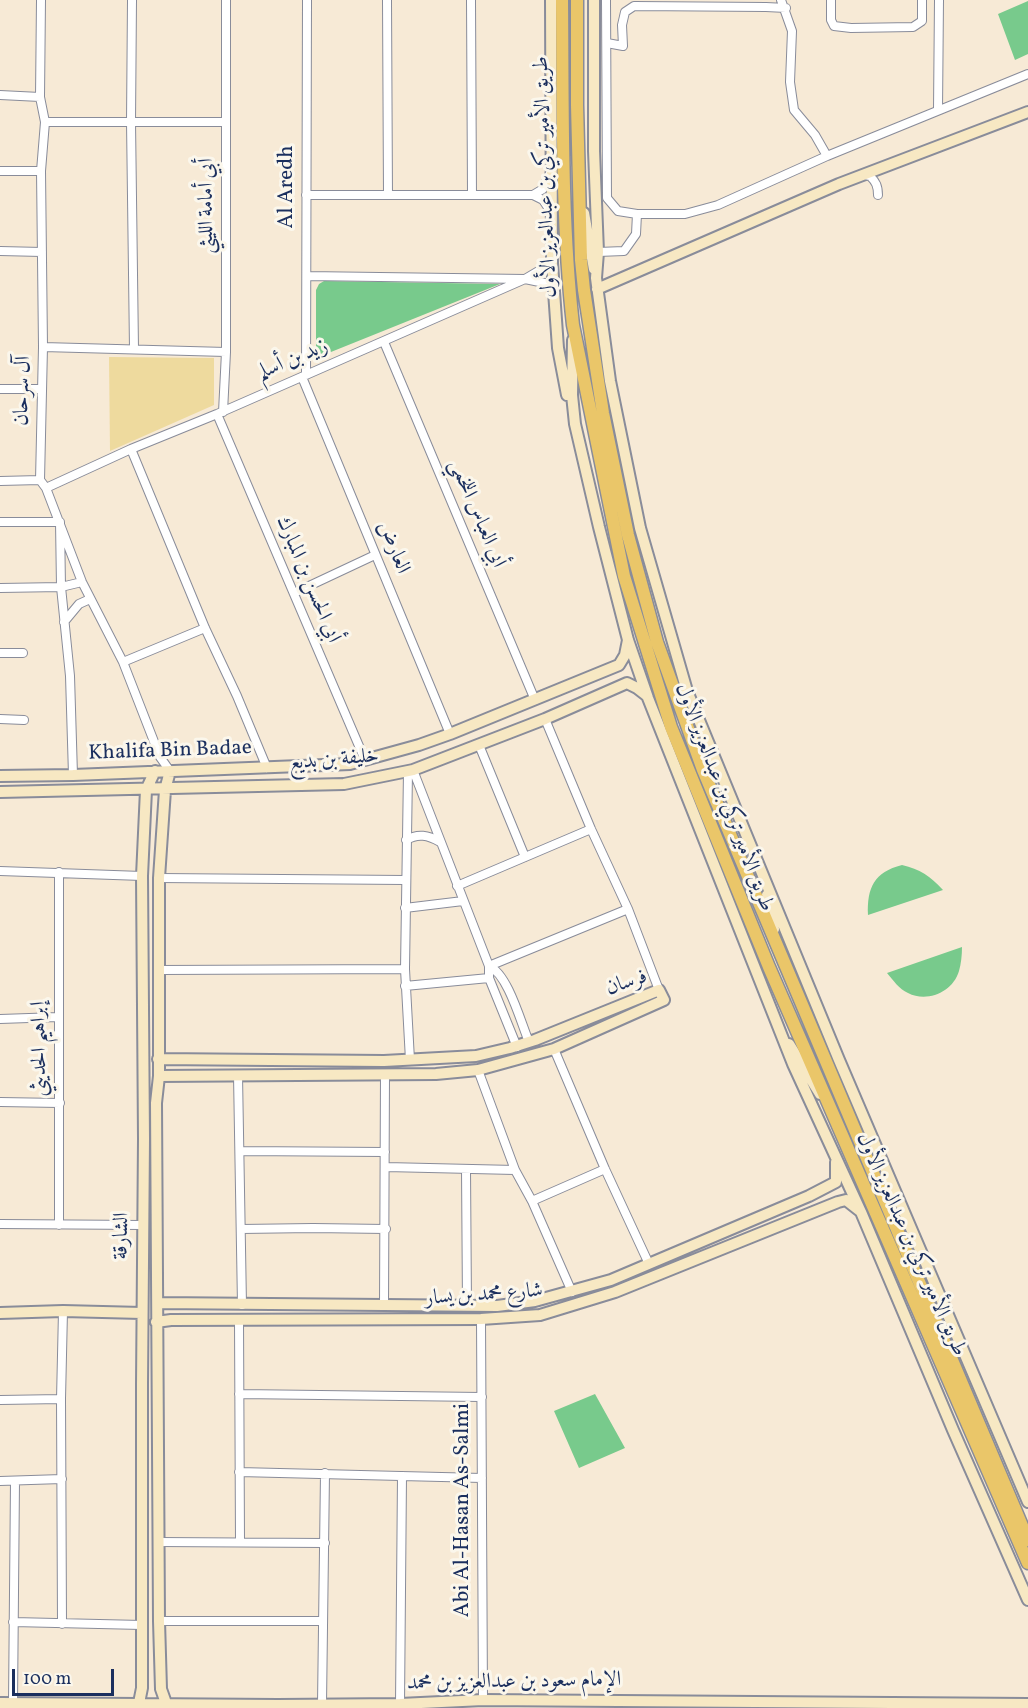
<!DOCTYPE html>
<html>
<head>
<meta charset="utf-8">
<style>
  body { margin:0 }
  #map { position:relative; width:1028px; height:1708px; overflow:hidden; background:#f7ead6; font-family:Vollkorn,serif }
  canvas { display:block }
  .scale { position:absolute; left:12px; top:1669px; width:102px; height:27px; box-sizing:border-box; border:3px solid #1b2f5e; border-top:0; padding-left:8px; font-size:18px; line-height:21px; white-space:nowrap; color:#1b2f5e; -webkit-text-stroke:4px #fbf7ec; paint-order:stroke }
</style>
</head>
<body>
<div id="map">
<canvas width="1028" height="1708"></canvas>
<div class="scale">100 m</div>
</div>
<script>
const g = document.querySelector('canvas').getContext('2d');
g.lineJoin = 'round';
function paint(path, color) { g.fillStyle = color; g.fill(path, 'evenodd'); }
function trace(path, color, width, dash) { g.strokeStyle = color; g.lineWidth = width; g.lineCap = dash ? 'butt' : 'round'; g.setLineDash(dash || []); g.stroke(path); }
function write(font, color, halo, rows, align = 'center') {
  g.font = font + ' Vollkorn,Amiri,serif'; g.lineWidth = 6; g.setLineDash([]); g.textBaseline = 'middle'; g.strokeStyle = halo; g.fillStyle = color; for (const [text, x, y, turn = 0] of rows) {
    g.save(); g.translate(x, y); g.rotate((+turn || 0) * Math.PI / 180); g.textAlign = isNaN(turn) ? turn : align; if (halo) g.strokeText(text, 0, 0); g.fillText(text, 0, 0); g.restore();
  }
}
const green = new Path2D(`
  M 1028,1 L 1028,54 L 1015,60 L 998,14 Z
  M 324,281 L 500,284 L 321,356 L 316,353 L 316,290 L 319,284 Z
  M 902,865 C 920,869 930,876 943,890 L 868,915 C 867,888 874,872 902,865 Z
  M 962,947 C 962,955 961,964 959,971 C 953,992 927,1003 908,993 C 899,989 893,980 887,973 Z
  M 595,1394 L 625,1448 L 579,1468 L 554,1411 Z`);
const sand = new Path2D(`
  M 109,357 L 214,358 L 214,405 L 110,451 Z`);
const street = new Path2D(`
  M 41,0 L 40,97 L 45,122 L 41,171 L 43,347 L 40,480 L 46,488 L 82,582 L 123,662 L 160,757 L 170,771
  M 132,0 L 131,122 L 134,349
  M 387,0 L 388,195
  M 471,0 L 472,195
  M 606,0 L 607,198 L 618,211 L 637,214 L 685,214 L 718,205 L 827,156 L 1028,74
  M 781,0 L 792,31 L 790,82 L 794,110 L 815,135 L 827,156
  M 831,0 L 831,20 L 834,26 L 851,28 L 913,27 L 922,21 L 922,0
  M 607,43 L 623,46 L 622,25 L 625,12 L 634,6 L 766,7 L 786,8
  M 0,95 L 40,97
  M 938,110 L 939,0
  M 45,122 L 226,122
  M 0,171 L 41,171
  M 865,175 L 870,176 C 876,182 878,186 878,195
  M 306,195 L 533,195 L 543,200 L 551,212
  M 533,195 L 543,189 L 550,173
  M 0,251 L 42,252
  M 598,252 L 624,251 L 636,234 L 637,214
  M 307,276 L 525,279 L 554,285
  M 384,342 L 535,700
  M 43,347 L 226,352
  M 306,375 L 307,0
  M 302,377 L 450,734
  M 0,389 L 41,389
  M 223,412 L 226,352 L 226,0
  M 217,414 L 365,760
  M 131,449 L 205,628 L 237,696 L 267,768
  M 0,481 L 40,480
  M 46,488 L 131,449 L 217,414 L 525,279 L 552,263
  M 0,522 L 60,522 L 61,587 L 70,676 L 73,775
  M 0,588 L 61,587 L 82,582
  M 294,593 L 375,555
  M 64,622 L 79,604 L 90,599
  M 0,653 L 23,653
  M 123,662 L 205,628
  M 0,719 L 24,720
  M 545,719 L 591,829 L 628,909 L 659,990
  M 479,745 L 525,857
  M 413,770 L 489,966 L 489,978 L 517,1047
  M 408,772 L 405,969 L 410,1060
  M 406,840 C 418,833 428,835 440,842
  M 0,871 L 142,876
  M 159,878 L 405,880
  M 457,886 L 591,829
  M 405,908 L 463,901
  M 489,966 L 628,909
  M 489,966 C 508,974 521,1023 529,1042
  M 159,970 L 405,969
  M 405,986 L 489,978
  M 0,1019 L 58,1017
  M 554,1049 L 605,1169 L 649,1264
  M 478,1070 L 515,1170 L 532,1201 L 572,1292
  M 238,1075 L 242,1305
  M 0,1102 L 60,1103
  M 240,1151 L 385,1152
  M 386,1167 L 515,1170
  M 466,1169 L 467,1306
  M 532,1201 L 605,1169
  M 0,1224 L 143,1225
  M 59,1225 L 59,872
  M 241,1229 L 313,1228 L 386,1229
  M 384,1304 L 385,1074
  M 481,1319 L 483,1700
  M 239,1320 L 240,1542
  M 239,1394 L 482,1397
  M 0,1400 L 61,1399
  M 239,1472 L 482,1478
  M 0,1481 L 62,1479
  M 158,1542 L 325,1543
  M 159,1621 L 323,1621
  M 13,1622 L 142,1625
  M 62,1624 L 61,1399 L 63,1311
  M 13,1703 L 15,1481
  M 322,1704 L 325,1473
  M 400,1704 L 402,1476`);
const secondary = new Path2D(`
  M 551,0 L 552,263 L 558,348 L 567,395
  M 594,0 L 594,151 L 598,252 L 596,278 L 610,381 L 640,528 L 687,691 L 839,1060 L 1028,1502
  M 584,213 L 594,269
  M 597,289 L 839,184 L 1028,112
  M 573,340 L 572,395 L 575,424 L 599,527 L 628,640 L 648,698 L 793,1064 L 861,1212 L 953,1430 L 1028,1600
  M 0,776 L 73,775 L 350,764 L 419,745 L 450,734 L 619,665 L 625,655 L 628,640
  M 0,792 L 344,784 L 413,770 L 545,719 L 627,683 L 637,688 L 646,695
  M 767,895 L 774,929
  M 789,1044 L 820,1094
  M 158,1059 L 384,1061 L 476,1056 L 510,1048 L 535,1040 L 659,990 L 664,1000 L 554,1049 L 478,1070 L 436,1074 L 159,1076
  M 158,1303 L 497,1306 L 535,1301 L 611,1280 L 809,1196 L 836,1182 L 836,1162
  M 0,1313 L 63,1311 L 142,1313
  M 156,1322 L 171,1320 L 481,1319 L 540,1315 L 615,1292 L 838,1202 L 846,1200 L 860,1211
  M 0,1703 L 278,1705 L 400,1704 L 483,1700 L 1028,1704
  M 139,1703 L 142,1688 L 142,1384 L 144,1139 L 142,876 L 146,790 L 155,771
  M 166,1703 L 161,1689 L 159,1621 L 156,1103 L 159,1076 L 159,878 L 165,790 L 170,771`);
const primary = new Path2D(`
  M 562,0 C 563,108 561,217 573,325 L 624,576 L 671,727 L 769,967 L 1028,1563
  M 577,0 L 577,105 L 581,260 L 584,290 L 603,413 L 628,535 L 657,642 L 703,770 L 1028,1540`);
const streetNames = [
  ["طريق الأمير تركي بن عبدالعزيز الأول",547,177,-92],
  ["Al Aredh",288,187,-90],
  ["أبي أمامة الليثي",208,206,-90],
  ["زيد بن أسلم",293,361,-23],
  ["آل سرحان",24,391,-88],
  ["أبي العباس اللخمي",476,514,67],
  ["العارض",392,548,67],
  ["أبي الحسن بن المبارك",307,580,67],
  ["Khalifa Bin Badae",170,752,-2],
  ["خليفة بن بديع",334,761,-5],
  ["طريق الأمير تركي بن عبدالعزيز الأول",723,798,69],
  ["فرسان",627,984,-18],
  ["إبراهيم الحديثي",41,1049,-91],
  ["الشارقة",123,1236,-89],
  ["طريق الأمير تركي بن عبدالعزيز الأول",910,1245,66],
  ["شارع محمد بن يسار",484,1296,-4],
  ["Abi Al-Hasan As-Salmi",464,1510,-90],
  ["الإمام سعود بن عبدالعزيز بن محمد",514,1683,-1]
];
paint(green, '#78ca8c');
paint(sand, '#eeda9e');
trace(street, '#898c9a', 10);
trace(secondary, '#898c9a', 14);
trace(primary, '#898c9a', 15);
trace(street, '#fff', 8);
trace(secondary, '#f7e8c3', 10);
trace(primary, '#eac669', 12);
write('21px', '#1b2f5e', '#fbf7ec', streetNames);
</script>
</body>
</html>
